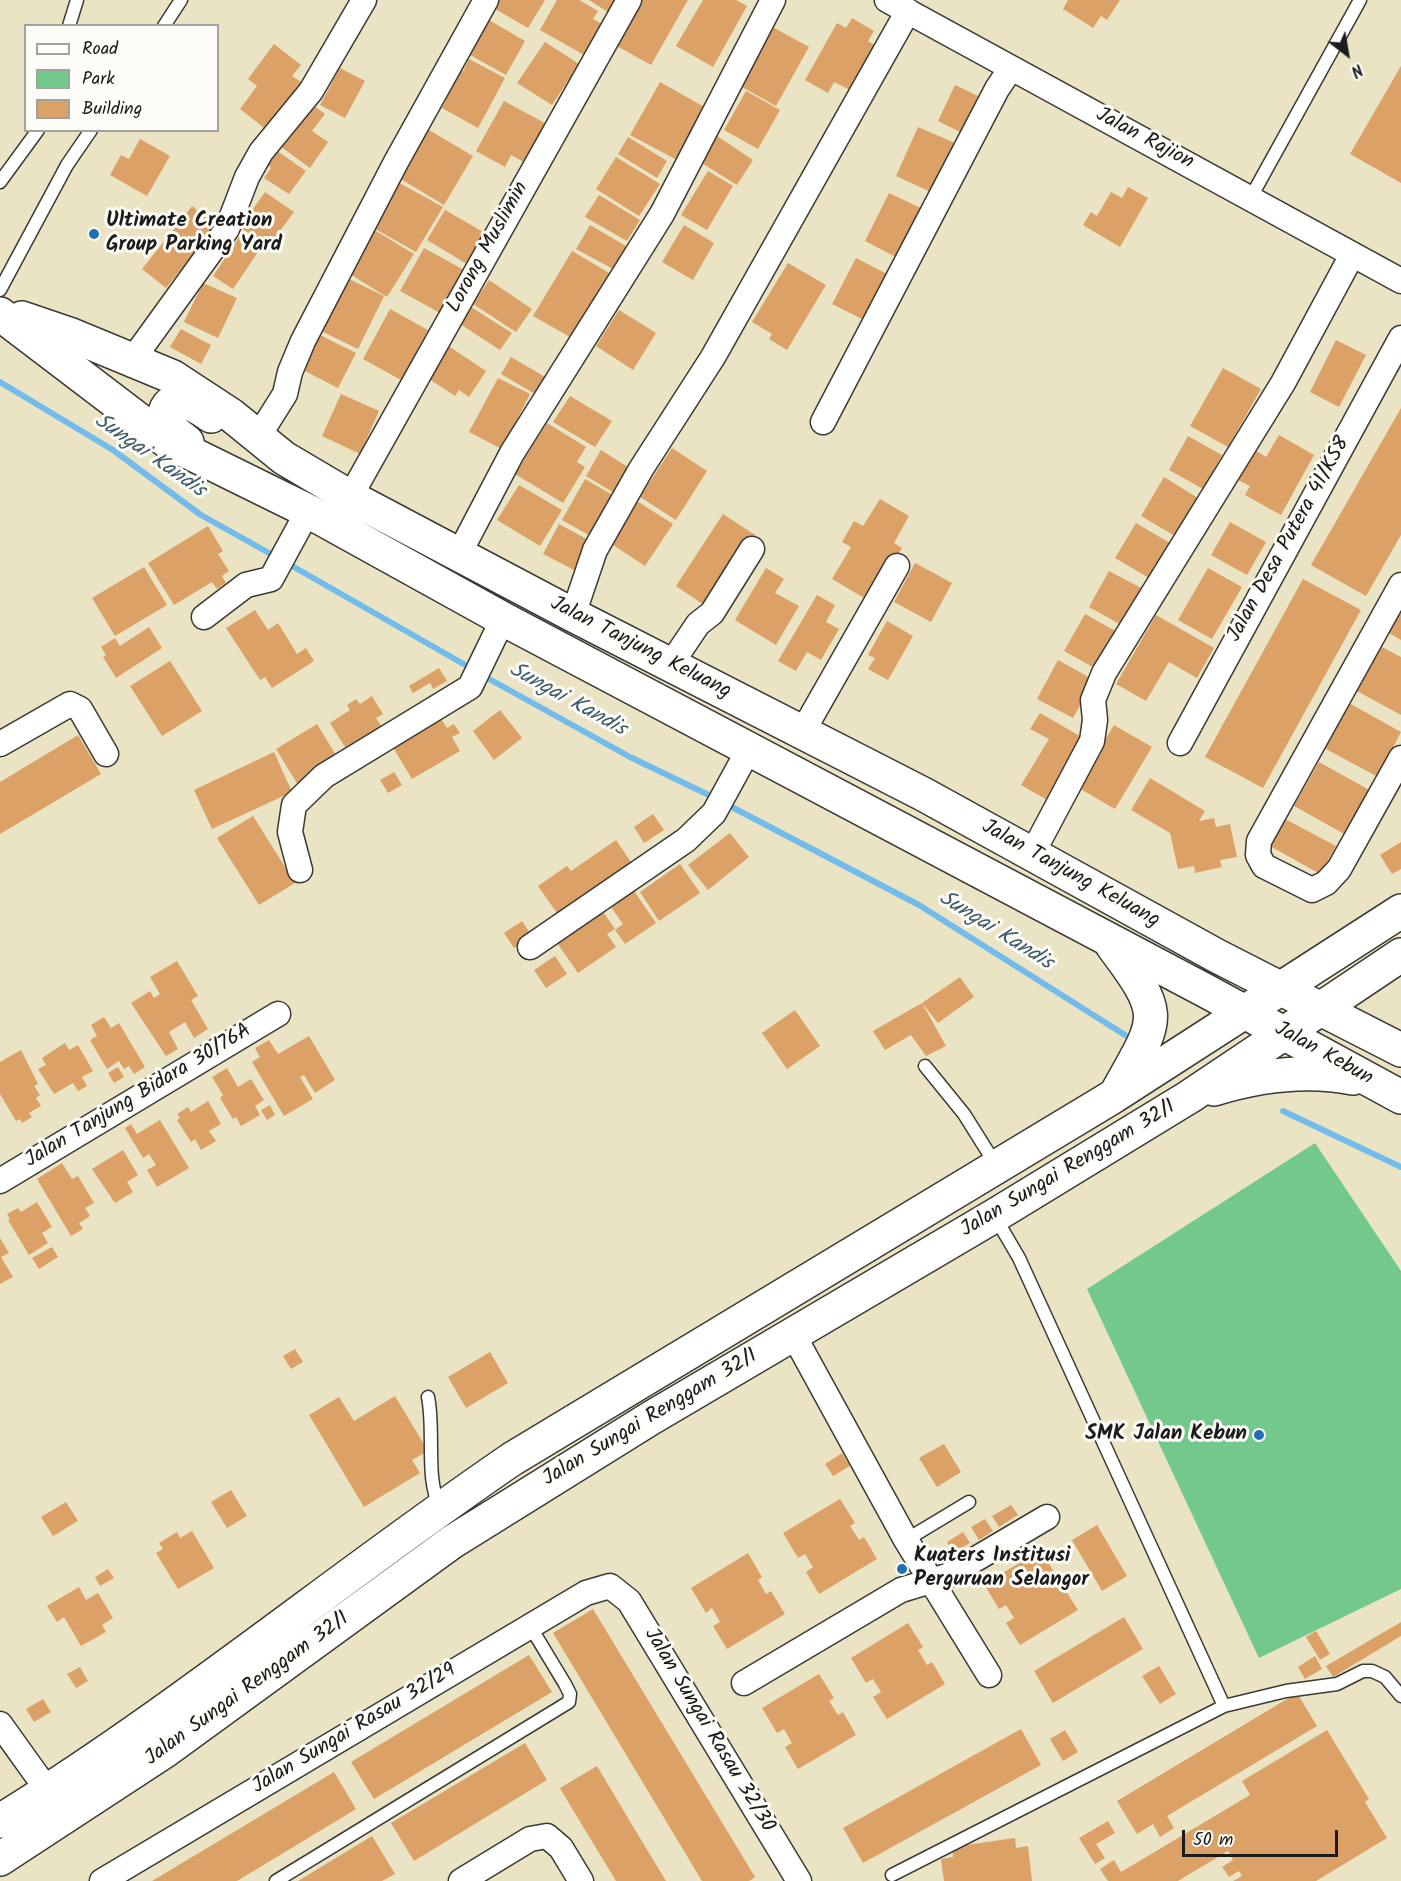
<!DOCTYPE html>
<html>
<head>
<meta charset="utf-8">
<style>
  body { margin:0 }
  #map { position:relative; width:1401px; height:1881px; overflow:hidden; background:#eae4c5; font-family:Kalam,sans-serif }
  canvas { display:block }
  .legend { position:absolute; left:24px; top:24px; width:195px; height:108px; box-sizing:border-box; background:#fdfcf7; border:2px solid #a3a29f; margin:0; padding:8px 10px; list-style:none; font-size:18px; color:#1c1c1c }
  .legend li { display:flex; align-items:center; gap:12px; height:30px }
  .legend b { width:30px; border:2px solid #a3a29f }
  .north { position:absolute; left:1317px; top:24px; width:60px; height:60px; -webkit-text-stroke:4px #fdfcf7; paint-order:stroke; rotate:149deg; font-size:16px; font-weight:700; line-height:24px; text-align:center; color:#1c1c1c }
  .north::after { content:''; display:block; margin:auto; width:21px; height:27px; background:#1c1c1c; clip-path:polygon(50% 0,100% 100%,50% 72%,0 100%) }
  .scale { position:absolute; left:1182px; top:1830px; width:156px; height:27px; box-sizing:border-box; border:3px solid #1c1c1c; border-top:0; padding-left:8px; font-size:18px; line-height:21px; white-space:nowrap; color:#1c1c1c; -webkit-text-stroke:4px #fdfcf7; paint-order:stroke }
</style>
</head>
<body>
<div id="map">
<canvas width="1401" height="1881"></canvas>
<ul class="legend">
<li><b style="height:8px;background:#fff"></b>Road</li>
<li><b style="height:16px;background:#73c88c"></b>Park</li>
<li><b style="height:16px;background:#dba166"></b>Building</li>
</ul>
<div class="north">N</div>
<div class="scale">50 m</div>
</div>
<script>
const g = document.querySelector('canvas').getContext('2d');
g.lineJoin = 'round';
function paint(path, color) { g.fillStyle = color; g.fill(path, 'evenodd'); }
function trace(path, color, width, dash) { g.strokeStyle = color; g.lineWidth = width; g.lineCap = dash ? 'butt' : 'round'; g.setLineDash(dash || []); g.stroke(path); }
function write(font, color, halo, rows, align = 'center') {
  g.font = font + ' Kalam,sans-serif'; g.lineWidth = 6; g.setLineDash([]); g.textBaseline = 'middle'; g.strokeStyle = halo; g.fillStyle = color; for (const [text, x, y, turn = 0] of rows) {
    g.save(); g.translate(x, y); g.rotate((+turn || 0) * Math.PI / 180); g.textAlign = isNaN(turn) ? turn : align; if (halo) g.strokeText(text, 0, 0); g.fillText(text, 0, 0); g.restore();
  }
}
const green = new Path2D(`
  M 1315,1143 L 1401,1271 L 1401,1589 L 1259,1658 L 1087,1289 Z`);
const stream = new Path2D(`
  M 0,382 L 113,450 L 201,515 L 278,558
  M 287,563 L 474,670
  M 482,675 L 630,757 L 717,799
  M 726,804 L 919,905 L 1125,1035
  M 1283,1111 L 1401,1167`);
const building = new Path2D(`
  M 494,0 L 545,0 L 528,28 L 490,6 Z
  M 557,0 L 579,0 L 598,11 L 593,19 L 602,24 L 584,55 L 540,30 Z
  M 589,0 L 616,0 L 608,12 Z
  M 641,0 L 688,0 L 651,65 L 615,45 Z
  M 703,0 L 736,0 L 747,6 L 713,67 L 676,46 Z
  M 1068,0 L 1120,0 L 1107,20 L 1101,16 L 1093,28 L 1063,9 Z
  M 852,18 L 874,31 L 868,41 L 876,46 L 850,90 L 834,82 L 828,93 L 805,80 L 837,23 L 846,28 Z
  M 489,20 L 525,41 L 506,75 L 470,55 Z
  M 767,24 L 809,47 L 776,106 L 733,82 Z
  M 545,42 L 579,64 L 552,105 L 517,83 Z
  M 274,44 L 301,65 L 292,76 L 304,84 L 268,131 L 240,109 L 257,86 L 248,79 Z
  M 469,59 L 505,78 L 478,128 L 442,108 L 449,94 L 443,91 L 456,68 L 463,71 Z
  M 1401,66 L 1401,183 L 1350,154 Z
  M 340,68 L 365,81 L 345,118 L 320,105 Z
  M 660,82 L 706,108 L 677,160 L 630,135 Z
  M 955,85 L 978,96 L 960,132 L 938,121 Z
  M 746,91 L 780,110 L 758,149 L 724,130 Z
  M 504,101 L 552,127 L 531,166 L 511,155 L 505,167 L 476,151 Z
  M 310,103 L 325,114 L 312,131 L 328,142 L 310,168 L 280,146 Z
  M 918,127 L 955,143 L 933,193 L 896,176 Z
  M 429,130 L 473,156 L 444,205 L 399,178 Z
  M 714,134 L 753,160 L 737,185 L 697,160 Z
  M 628,137 L 667,161 L 657,178 L 618,154 Z
  M 140,139 L 170,156 L 147,196 L 110,175 L 121,155 L 129,159 Z
  M 276,150 L 306,171 L 289,194 L 264,178 L 271,168 L 266,164 Z
  M 616,157 L 660,184 L 639,216 L 596,189 Z
  M 708,171 L 733,186 L 707,230 L 681,215 Z
  M 396,181 L 443,207 L 416,252 L 370,226 Z
  M 1128,187 L 1148,198 L 1120,247 L 1083,225 L 1091,212 L 1097,216 L 1111,192 L 1122,198 Z
  M 265,192 L 294,212 L 268,247 L 240,227 Z
  M 889,193 L 923,209 L 898,258 L 865,241 Z
  M 599,195 L 640,220 L 627,241 L 585,217 Z
  M 192,206 L 216,226 L 166,288 L 142,269 Z
  M 445,210 L 485,233 L 467,264 L 427,240 Z
  M 590,225 L 626,246 L 613,269 L 576,249 Z
  M 684,225 L 714,243 L 693,280 L 662,262 Z
  M 371,228 L 414,254 L 387,297 L 345,271 Z
  M 242,233 L 262,246 L 233,289 L 213,276 Z
  M 424,248 L 464,270 L 440,313 L 400,291 Z
  M 572,251 L 616,277 L 593,314 L 587,310 L 570,337 L 533,316 Z
  M 856,258 L 887,274 L 864,320 L 832,304 Z
  M 788,263 L 826,285 L 787,350 L 769,339 L 772,334 L 752,322 Z
  M 343,276 L 384,296 L 358,349 L 317,329 Z
  M 489,280 L 532,309 L 516,332 L 473,304 Z
  M 203,283 L 237,298 L 218,338 L 184,322 Z
  M 471,307 L 512,333 L 500,350 L 460,324 Z
  M 390,309 L 428,330 L 401,380 L 363,359 Z
  M 619,310 L 656,333 L 633,370 L 596,346 Z
  M 181,329 L 211,345 L 201,364 L 170,347 Z
  M 314,332 L 356,353 L 338,388 L 297,367 Z
  M 1336,340 L 1366,355 L 1339,407 L 1310,392 Z
  M 441,341 L 486,371 L 469,397 L 459,390 L 455,396 L 420,373 Z
  M 511,357 L 547,378 L 537,395 L 501,374 Z
  M 1223,368 L 1261,389 L 1228,447 L 1190,426 Z
  M 498,378 L 530,394 L 502,449 L 469,432 Z
  M 341,394 L 379,411 L 360,454 L 322,436 Z
  M 570,396 L 612,421 L 595,447 L 553,422 Z
  M 1401,408 L 1401,535 L 1366,596 L 1311,565 Z
  M 547,423 L 586,447 L 577,462 L 585,467 L 563,503 L 515,474 Z
  M 1279,435 L 1314,455 L 1281,515 L 1245,495 L 1250,486 L 1236,479 L 1253,449 L 1266,457 Z
  M 1188,436 L 1222,455 L 1203,489 L 1169,470 Z
  M 672,448 L 707,471 L 676,520 L 640,497 Z
  M 601,450 L 631,469 L 616,494 L 586,476 Z
  M 1164,477 L 1198,498 L 1175,536 L 1141,516 Z
  M 585,479 L 616,497 L 594,538 L 562,520 Z
  M 519,485 L 562,510 L 540,546 L 497,520 Z
  M 880,499 L 909,516 L 894,543 L 902,548 L 871,602 L 832,579 L 851,547 L 842,542 L 854,521 L 863,526 Z
  M 637,501 L 673,524 L 645,566 L 610,543 Z
  M 723,514 L 755,535 L 707,607 L 676,586 Z
  M 1230,522 L 1266,542 L 1247,575 L 1211,555 Z
  M 1136,523 L 1170,543 L 1149,578 L 1115,558 Z
  M 559,524 L 594,543 L 578,572 L 543,554 Z
  M 208,526 L 223,551 L 218,554 L 229,571 L 222,576 L 226,583 L 217,589 L 212,582 L 174,605 L 148,563 Z
  M 915,563 L 952,583 L 931,622 L 894,602 Z
  M 144,567 L 167,605 L 115,636 L 92,598 Z
  M 766,568 L 784,579 L 775,593 L 799,606 L 776,645 L 735,620 Z
  M 1208,568 L 1242,587 L 1212,639 L 1178,620 Z
  M 1109,571 L 1143,589 L 1123,626 L 1089,607 Z
  M 1303,579 L 1361,610 L 1263,788 L 1205,757 Z
  M 817,595 L 835,605 L 826,622 L 839,629 L 821,660 L 807,652 L 796,671 L 778,661 Z
  M 255,610 L 268,630 L 278,623 L 297,654 L 306,648 L 314,661 L 272,688 L 265,677 L 260,680 L 226,628 Z
  M 1401,611 L 1401,640 L 1389,633 Z
  M 1085,614 L 1119,633 L 1098,670 L 1064,651 Z
  M 1156,615 L 1214,648 L 1197,678 L 1169,662 L 1146,701 L 1116,684 Z
  M 887,621 L 913,636 L 888,680 L 868,669 L 875,658 L 868,655 Z
  M 149,627 L 162,648 L 116,678 L 103,657 L 106,655 L 101,647 L 115,638 L 120,646 Z
  M 1380,646 L 1401,657 L 1401,715 L 1355,690 Z
  M 1058,660 L 1094,680 L 1073,718 L 1037,699 Z
  M 170,661 L 202,711 L 162,736 L 130,686 Z
  M 439,668 L 447,681 L 433,689 L 430,683 L 413,693 L 409,686 Z
  M 372,696 L 383,714 L 376,718 L 384,730 L 348,752 L 330,723 L 350,710 L 347,705 L 356,699 L 360,704 Z
  M 1349,703 L 1401,732 L 1378,777 L 1324,748 Z
  M 500,710 L 522,738 L 494,760 L 473,731 Z
  M 1040,713 L 1085,739 L 1049,801 L 1021,785 L 1049,739 L 1030,729 Z
  M 439,716 L 447,728 L 454,724 L 460,733 L 452,737 L 460,751 L 412,779 L 391,744 Z
  M 317,724 L 339,760 L 298,785 L 276,749 Z
  M 1114,725 L 1152,747 L 1115,809 L 1077,787 Z
  M 78,735 L 101,774 L 0,834 L 0,782 Z
  M 274,752 L 292,792 L 212,829 L 194,790 Z
  M 1319,762 L 1373,792 L 1348,836 L 1294,806 Z
  M 394,772 L 402,785 L 388,793 L 380,780 Z
  M 1150,778 L 1205,811 L 1199,821 L 1214,818 L 1216,827 L 1230,824 L 1237,857 L 1220,860 L 1222,867 L 1195,873 L 1194,866 L 1178,869 L 1170,833 L 1131,810 Z
  M 653,814 L 664,830 L 644,843 L 634,827 Z
  M 253,816 L 295,883 L 259,905 L 217,838 Z
  M 1285,819 L 1336,846 L 1320,874 L 1270,846 Z
  M 730,833 L 749,857 L 708,890 L 688,865 Z
  M 616,840 L 633,865 L 559,916 L 538,886 L 567,866 L 571,871 Z
  M 1401,842 L 1401,869 L 1392,874 L 1380,855 Z
  M 680,864 L 700,893 L 659,921 L 640,892 Z
  M 634,891 L 656,923 L 625,944 L 615,930 L 623,924 L 611,907 Z
  M 601,909 L 615,929 L 607,934 L 616,947 L 578,973 L 555,940 Z
  M 522,921 L 532,936 L 514,948 L 504,933 Z
  M 555,956 L 567,974 L 546,988 L 534,970 Z
  M 177,961 L 198,996 L 191,1000 L 208,1029 L 194,1038 L 185,1022 L 169,1032 L 178,1049 L 166,1056 L 131,1003 L 150,991 L 154,998 L 160,994 L 150,977 Z
  M 960,977 L 974,997 L 938,1023 L 922,1003 L 946,1046 L 926,1056 L 911,1035 L 885,1050 L 873,1031 L 922,1003 Z
  M 795,1010 L 820,1046 L 787,1069 L 762,1033 Z
  M 104,1017 L 111,1028 L 119,1023 L 145,1067 L 134,1074 L 129,1066 L 124,1069 L 119,1061 L 107,1069 L 90,1040 L 97,1036 L 91,1025 Z
  M 309,1036 L 335,1080 L 315,1093 L 304,1075 L 300,1077 L 313,1099 L 284,1116 L 252,1062 L 260,1057 L 255,1048 L 269,1040 L 278,1054 Z
  M 65,1043 L 69,1050 L 78,1045 L 93,1071 L 82,1077 L 87,1086 L 78,1091 L 73,1083 L 54,1094 L 38,1069 L 46,1065 L 42,1058 Z
  M 21,1050 L 38,1084 L 34,1086 L 40,1095 L 36,1098 L 41,1106 L 29,1113 L 32,1117 L 22,1123 L 20,1119 L 16,1121 L 0,1094 L 0,1062 Z
  M 118,1067 L 124,1077 L 114,1083 L 108,1073 Z
  M 227,1068 L 238,1087 L 251,1079 L 264,1100 L 255,1106 L 260,1115 L 241,1126 L 236,1117 L 233,1119 L 220,1098 L 223,1095 L 212,1077 Z
  M 208,1101 L 221,1124 L 209,1131 L 216,1141 L 201,1150 L 195,1139 L 191,1142 L 177,1120 L 180,1118 L 177,1114 L 188,1107 L 191,1112 Z
  M 270,1105 L 275,1115 L 267,1120 L 261,1110 Z
  M 160,1120 L 189,1168 L 157,1187 L 147,1170 L 156,1165 L 149,1154 L 143,1158 L 125,1128 L 131,1124 L 137,1134 Z
  M 123,1150 L 138,1175 L 127,1182 L 133,1192 L 115,1203 L 92,1169 Z
  M 62,1163 L 72,1179 L 78,1176 L 94,1203 L 85,1208 L 90,1216 L 79,1223 L 83,1229 L 71,1236 L 37,1179 Z
  M 37,1202 L 52,1227 L 42,1233 L 48,1243 L 29,1255 L 8,1220 L 10,1219 L 7,1214 L 18,1208 L 21,1212 Z
  M 0,1238 L 9,1253 L 1,1257 L 13,1277 L 0,1284 Z
  M 52,1247 L 58,1257 L 39,1269 L 32,1258 Z
  M 295,1349 L 303,1362 L 291,1369 L 283,1356 Z
  M 490,1352 L 508,1383 L 466,1408 L 448,1377 Z
  M 395,1396 L 428,1451 L 412,1460 L 420,1473 L 364,1507 L 309,1415 L 339,1397 L 354,1421 Z
  M 944,1444 L 961,1472 L 937,1487 L 919,1458 Z
  M 842,1453 L 850,1466 L 833,1476 L 825,1464 Z
  M 231,1490 L 247,1516 L 227,1528 L 211,1502 Z
  M 840,1499 L 855,1523 L 850,1526 L 859,1540 L 864,1537 L 877,1559 L 819,1594 L 806,1572 L 813,1567 L 805,1554 L 798,1558 L 783,1533 Z
  M 66,1502 L 78,1521 L 53,1536 L 41,1517 Z
  M 1011,1505 L 1018,1515 L 999,1527 L 992,1516 Z
  M 985,1519 L 993,1531 L 979,1540 L 971,1527 Z
  M 1097,1525 L 1127,1576 L 1102,1591 L 1072,1540 Z
  M 192,1531 L 214,1568 L 178,1589 L 156,1553 L 163,1549 L 159,1543 L 177,1532 L 180,1538 Z
  M 963,1532 L 970,1543 L 953,1553 L 947,1542 Z
  M 1041,1550 L 1055,1574 L 1051,1577 L 1060,1591 L 1064,1588 L 1078,1610 L 1020,1645 L 1006,1623 L 1014,1618 L 1006,1605 L 999,1609 L 984,1584 Z
  M 748,1553 L 762,1577 L 758,1580 L 766,1594 L 771,1591 L 785,1614 L 727,1649 L 713,1626 L 720,1622 L 712,1608 L 706,1613 L 691,1588 Z
  M 108,1569 L 114,1578 L 100,1586 L 95,1577 Z
  M 79,1587 L 86,1600 L 98,1593 L 113,1618 L 102,1625 L 106,1632 L 81,1646 L 64,1617 L 57,1622 L 47,1606 Z
  M 593,1609 L 755,1877 L 749,1881 L 702,1881 L 553,1633 Z
  M 1124,1617 L 1143,1649 L 1053,1703 L 1034,1671 Z
  M 1401,1622 L 1401,1636 L 1333,1677 L 1326,1666 Z
  M 908,1623 L 923,1647 L 918,1650 L 927,1665 L 932,1662 L 945,1684 L 887,1719 L 873,1697 L 881,1692 L 873,1679 L 866,1683 L 851,1658 Z
  M 1316,1631 L 1330,1654 L 1320,1660 L 1306,1637 Z
  M 529,1655 L 552,1692 L 374,1799 L 351,1762 Z
  M 1315,1656 L 1322,1669 L 1305,1679 L 1298,1667 Z
  M 1159,1666 L 1176,1694 L 1160,1704 L 1142,1676 Z
  M 80,1667 L 88,1681 L 76,1688 L 67,1674 Z
  M 819,1674 L 834,1698 L 829,1701 L 838,1715 L 843,1712 L 856,1735 L 798,1769 L 785,1747 L 792,1743 L 784,1729 L 777,1733 L 762,1708 Z
  M 1297,1693 L 1317,1726 L 1167,1816 L 1174,1828 L 1160,1837 L 1153,1824 L 1137,1834 L 1117,1801 Z
  M 43,1699 L 51,1712 L 34,1722 L 26,1709 Z
  M 1021,1729 L 1041,1765 L 863,1863 L 843,1828 Z
  M 1065,1730 L 1078,1752 L 1063,1761 L 1050,1739 Z
  M 1327,1730 L 1369,1799 L 1365,1802 L 1387,1838 L 1316,1881 L 1233,1881 L 1242,1876 L 1239,1871 L 1229,1877 L 1222,1867 L 1233,1860 L 1228,1851 L 1178,1881 L 1108,1881 L 1100,1869 L 1114,1860 L 1121,1872 L 1250,1795 L 1242,1781 Z
  M 525,1743 L 547,1780 L 414,1861 L 391,1823 Z
  M 597,1766 L 637,1833 L 666,1881 L 616,1881 L 570,1805 L 560,1788 Z
  M 334,1772 L 356,1809 L 338,1820 L 237,1881 L 152,1881 Z
  M 1108,1821 L 1115,1833 L 1096,1844 L 1105,1858 L 1095,1864 L 1079,1838 Z
  M 372,1836 L 395,1874 L 382,1881 L 298,1881 Z
  M 1015,1838 L 1016,1848 L 1028,1846 L 1032,1881 L 944,1881 L 941,1859 L 953,1857 L 952,1847 Z`);
const service = new Path2D(`
  M 69,26 L 77,0
  M 164,26 L 181,0
  M 0,182 L 38,130
  M 1251,197 L 1360,0
  M 0,290 L 67,165 L 91,130
  M 925,1066 L 964,1114 L 996,1165
  M 995,1217 L 1019,1258 L 1224,1706
  M 428,1397 C 435,1430 425,1481 440,1506
  M 906,1540 L 969,1502
  M 892,1875 L 1224,1706 L 1286,1691 L 1337,1684 L 1363,1671 L 1372,1671 L 1385,1677 L 1401,1696
  M 276,1881 L 569,1702 L 570,1694 L 565,1684 L 530,1626`);
const minor = new Path2D(`
  M 887,0 L 1401,281
  M 133,359 L 227,229 L 247,177 L 261,152 L 311,91 L 364,0
  M 823,422 L 997,89 L 1011,68
  M 258,437 L 285,394 L 290,372 L 303,341 L 396,162 L 486,0
  M 350,497 L 629,0
  M 459,554 L 512,453 L 662,214 L 773,0
  M 1401,585 L 1259,841 L 1258,855 L 1264,866 L 1312,890 L 1326,883 L 1339,869 L 1401,758
  M 573,615 L 595,550 L 641,469 L 713,357 L 908,11
  M 204,617 L 246,585 L 271,579 L 308,511
  M 671,664 L 698,624 L 712,613 L 752,549
  M 803,731 L 897,566
  M 1180,743 L 1401,338
  M 0,744 L 70,704 L 80,709 L 106,754
  M 1032,854 L 1092,741 L 1095,720 L 1093,700 L 1104,673 L 1283,383 L 1352,255
  M 300,870 L 290,832 L 294,805 L 324,776 L 470,687 L 503,619
  M 530,947 L 686,840 L 714,813 L 749,749
  M 0,1181 L 278,1014
  M 793,1334 L 906,1540 L 989,1675
  M 744,1683 L 901,1590 L 947,1576 L 1047,1517
  M 0,1724 L 48,1791
  M 102,1881 L 586,1593 L 610,1586 L 629,1601 L 799,1881
  M 461,1881 L 530,1839 L 547,1836 L 561,1848 L 581,1881`);
const secondary = new Path2D(`
  M 0,314 L 168,442 L 308,511 L 503,619 L 1208,992 L 1401,1097
  M 22,318 L 69,334 L 173,377 L 231,415 L 284,458 L 350,497 L 573,615 L 923,794 L 1217,956 L 1401,1050
  M 187,442 L 164,424 C 163,388 192,402 211,416
  M 1112,945 C 1166,1017 1159,1017 1117,1092
  M 1214,1089 C 1260,1075 1306,1069 1353,1078
  M 0,1821 C 178,1711 339,1577 512,1459 L 1114,1096 L 1401,911
  M 0,1859 L 165,1751 L 452,1542 L 651,1418 L 994,1216 L 1189,1097 L 1401,955`);
const markers = [
  [94,234,6,"#1f6fb2"],
  [1259,1435,6,"#1f6fb2"],
  [902,1569,6,"#1f6fb2"]
];
const streetNames = [
  ["Jalan Rajion",1144,140,28],
  ["Lorong Muslimin",489,248,-61],
  ["Jalan Desa Putera 41/KS8",1290,540,-61],
  ["Jalan Tanjung Keluang",640,649,27],
  ["Jalan Tanjung Keluang",1070,875,29],
  ["Jalan Kebun",1323,1055,29],
  ["Jalan Tanjung Bidara 30/76A",139,1097,-31],
  ["Jalan Sungai Renggam 32/1",1069,1170,-31],
  ["Jalan Sungai Renggam 32/1",651,1419,-31],
  ["Jalan Sungai Renggam 32/1",248,1690,-36],
  ["Jalan Sungai Rasau 32/29",355,1730,-31],
  ["Jalan Sungai Rasau 32/30",708,1731,59]
];
const poiNames = [
  ["Ultimate Creation",106,222],
  ["Group Parking Yard",106,246],
  ["SMK Jalan Kebun",1247,1435,"right"],
  ["Kuaters Institusi",914,1557],
  ["Perguruan Selangor",914,1581]
];
const waterNames = [
  ["Sungai Kandis",149,457,35],
  ["Sungai Kandis",567,701,29],
  ["Sungai Kandis",995,932,32]
];
paint(green, '#73c88c');
trace(stream, '#73bbeb', 6);
paint(building, '#dba166');
trace(service, '#3b3a35', 15);
trace(minor, '#3b3a35', 27);
trace(secondary, '#3b3a35', 36);
trace(service, '#fff', 12);
trace(minor, '#fff', 24);
trace(secondary, '#fff', 33);
for (const [x, y, r, color] of markers) { const dot = new Path2D(); dot.arc(x, y, r, 0, 2 * Math.PI); g.fillStyle = color; g.fill(dot); trace(dot, '#fdfcf7', 2); }
write('21px', '#1c1c1c', '#fdfcf7', streetNames);
write('bold 21px', '#1c1c1c', '#fdfcf7', poiNames, 'left');
write('italic 22px', '#3f5c6f', '#fdfcf7', waterNames);
</script>
</body>
</html>
